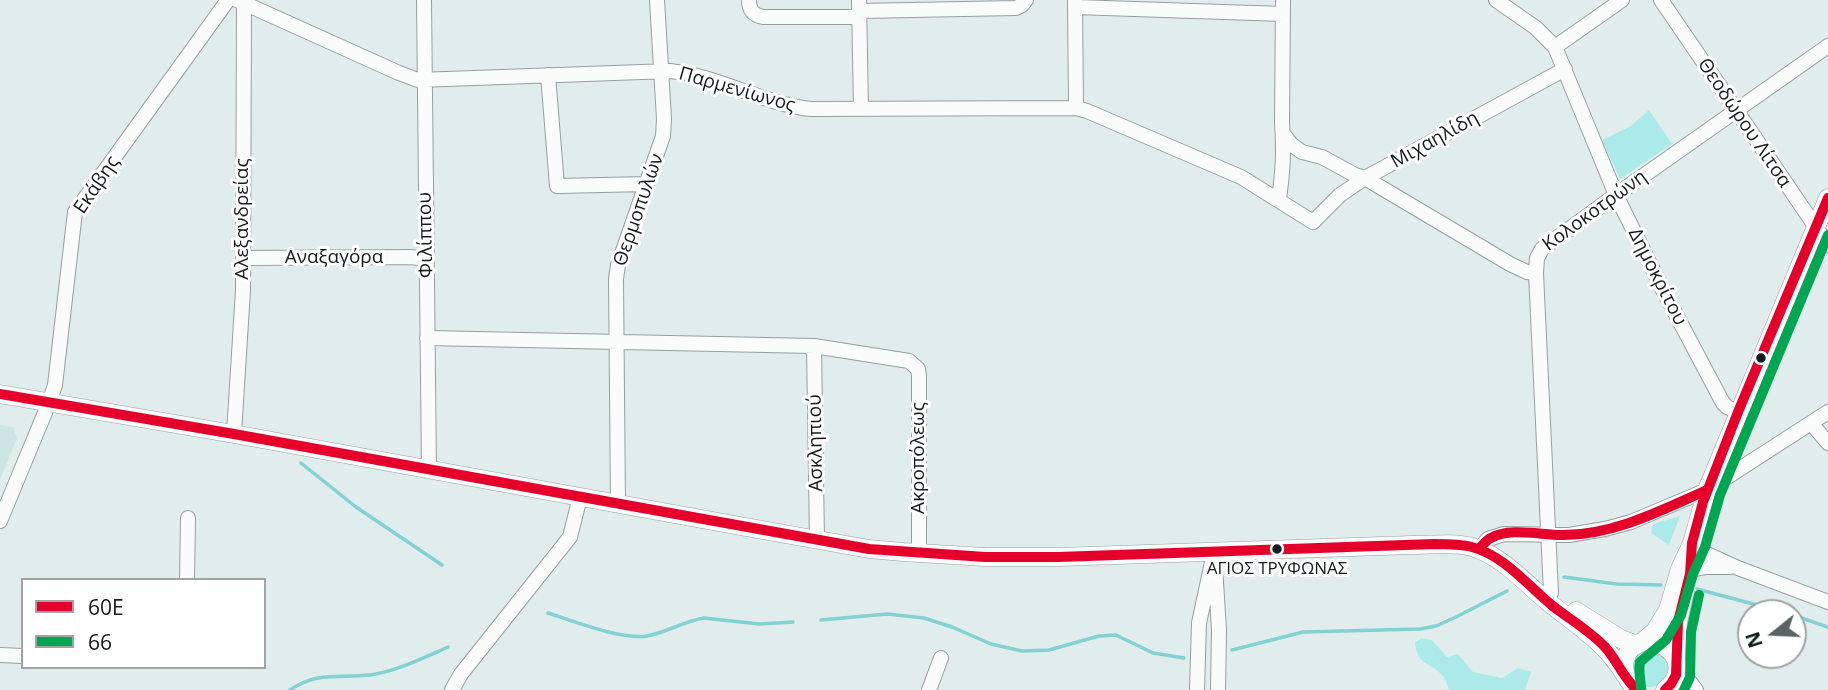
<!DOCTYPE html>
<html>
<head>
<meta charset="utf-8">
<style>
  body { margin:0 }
  #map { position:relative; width:1828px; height:690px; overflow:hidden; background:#e1eded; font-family:"Open Sans",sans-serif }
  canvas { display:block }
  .legend { position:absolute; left:21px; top:578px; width:245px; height:91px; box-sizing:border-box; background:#fff; border:2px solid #a1a4a4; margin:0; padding:9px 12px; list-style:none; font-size:21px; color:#131b1b }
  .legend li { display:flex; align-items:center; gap:14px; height:35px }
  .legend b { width:35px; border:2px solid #a1a4a4 }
  .north { position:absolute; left:1737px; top:599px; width:70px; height:70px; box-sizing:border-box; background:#fff; border:2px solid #a1a4a4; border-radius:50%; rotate:252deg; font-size:19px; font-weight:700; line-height:28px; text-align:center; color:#131b1b }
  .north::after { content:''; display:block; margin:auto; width:24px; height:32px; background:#5b6464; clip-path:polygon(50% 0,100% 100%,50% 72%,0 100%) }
</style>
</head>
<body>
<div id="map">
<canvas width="1828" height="690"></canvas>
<ul class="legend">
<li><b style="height:9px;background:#e4002b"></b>60Ε</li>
<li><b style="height:9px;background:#00a651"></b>66</li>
</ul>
<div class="north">N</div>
</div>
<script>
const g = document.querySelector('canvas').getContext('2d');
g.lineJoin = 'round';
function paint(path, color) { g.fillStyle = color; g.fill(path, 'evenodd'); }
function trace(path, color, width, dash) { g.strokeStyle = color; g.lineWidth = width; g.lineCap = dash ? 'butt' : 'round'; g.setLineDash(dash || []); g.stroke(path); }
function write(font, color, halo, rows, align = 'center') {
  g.font = font + ' "Open Sans",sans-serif'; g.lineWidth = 6; g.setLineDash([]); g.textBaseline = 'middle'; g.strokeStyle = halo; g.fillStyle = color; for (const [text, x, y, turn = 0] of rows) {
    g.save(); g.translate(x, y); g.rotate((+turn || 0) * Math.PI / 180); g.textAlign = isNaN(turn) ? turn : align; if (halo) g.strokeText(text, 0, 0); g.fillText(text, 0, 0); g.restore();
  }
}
const built = new Path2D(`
  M 0,425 L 13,427 L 17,438 L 0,480 Z`);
const green = new Path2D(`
  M 1649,110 L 1672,144 L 1620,179 L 1602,140 L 1631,126 Z
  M 1680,516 L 1669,545 L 1651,533 L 1653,524 Z
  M 1422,638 L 1432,640 L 1447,657 L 1458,654 L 1473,672 L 1502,678 L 1518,668 L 1531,672 L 1525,690 L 1449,690 C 1447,685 1446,678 1442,675 C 1429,661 1417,666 1415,642 Z
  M 1644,649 L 1664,653 L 1671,671 C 1662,684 1656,690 1639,686 L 1631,663 L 1632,659 Z`);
const stream = new Path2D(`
  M 301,463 L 356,507 L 442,565
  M 1564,577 L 1617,584 L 1661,585
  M 1697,589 L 1787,613
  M 548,613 C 573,621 621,640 646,636 C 666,633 684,621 704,618 L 759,624 L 793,622
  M 1793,615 L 1828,627
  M 821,620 L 887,614 L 924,618 L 952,627 L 991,644 L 1022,651 L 1049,650 L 1099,636 L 1116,635 L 1153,653 L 1184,658
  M 1232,650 L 1303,632 L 1420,629 L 1436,626 L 1454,618 L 1507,591
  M 290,690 C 321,669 343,680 376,674 C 401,669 425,657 448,647`);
const minor = new Path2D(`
  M 237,0 L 399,73 L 418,80 L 670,71 C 719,76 763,104 811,109 L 1076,108 L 1087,111 L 1241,177 L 1313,222 L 1340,195 L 1365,178 L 1565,69
  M 424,0 L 429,470
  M 749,0 C 749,10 753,15 763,17 L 859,17
  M 859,0 L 861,109
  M 1075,0 L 1076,108
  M 1496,0 L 1536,28 L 1555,47 L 1616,195 L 1663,290 L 1723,403 L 1727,407 L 1738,412
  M 1661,0 L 1828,245
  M 1075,7 L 1283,14
  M 859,11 L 1016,8 L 1022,5 L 1026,0
  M 1555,47 L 1622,0
  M 548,75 L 557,186 L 647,184
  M 1284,135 L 1292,145 L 1302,152 L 1322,157 L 1355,175 L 1365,178 L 1510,264 L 1527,272 L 1536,273
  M 1279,199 C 1283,170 1284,151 1282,122 L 1283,0
  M 243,258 L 411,257 L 426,259
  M 427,338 L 814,346 L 909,361 L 918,369 L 919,376 L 919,554
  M 814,346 L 817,540
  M 1811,423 L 1828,443
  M 234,434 L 243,290 L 244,4
  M 618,505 L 616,279 L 618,265 L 663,136 L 664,119 L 657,0
  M 0,521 L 49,403 L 55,385 L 75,212 L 228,0
  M 1692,543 L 1705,553 L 1738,568 L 1828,602
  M 1479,549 L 1488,539 L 1504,534 L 1569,535 L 1605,529 L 1631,522 L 1707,490 L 1828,412
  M 1215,566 L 1219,630 L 1218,690
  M 1691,570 L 1706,567 L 1730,567
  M 187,580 L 188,518
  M 1551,593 L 1536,273 L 1537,258 L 1542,249 L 1616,195 L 1828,46
  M 0,655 L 23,656
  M 1677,665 L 1696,690
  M 452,690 L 461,674 L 570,537 L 580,497
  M 929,690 L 941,658
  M 1197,690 L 1199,623 L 1214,553`);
const major = new Path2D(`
  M 0,394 L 234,434 L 740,526 L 869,549 L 903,552 L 985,557 L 1058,557 L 1412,545 C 1432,545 1454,542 1472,547 C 1502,556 1524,582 1547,601 C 1576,625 1605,641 1625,675
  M 1576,611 L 1621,639 L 1637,645
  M 1641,643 L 1655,631 L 1668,610 L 1680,569 L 1692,543 L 1707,490 L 1828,198
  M 1676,661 L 1678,622 L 1685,592
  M 1637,690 C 1628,682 1622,672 1625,660 C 1638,617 1705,658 1665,690`);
const bus1 = new Path2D(`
  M 0,394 L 234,434 L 869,549 L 985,557 L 1058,557 L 1434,544 C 1447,544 1460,544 1472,547 C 1505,556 1528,586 1554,607 C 1571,620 1590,631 1605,647 C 1617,660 1623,678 1637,690
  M 1479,549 C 1483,545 1486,540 1491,538 C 1509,527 1541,535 1561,535 C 1612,536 1662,510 1707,490
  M 1665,690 L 1671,684 L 1676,675 L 1678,622 L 1690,574 L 1692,543 L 1703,502 L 1738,412 L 1828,198`);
const bus2 = new Path2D(`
  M 1641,690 C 1641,681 1638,671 1640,662 L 1666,640 L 1681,615 L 1693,574 L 1705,547 L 1720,495 L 1828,235
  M 1684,690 L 1690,677 L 1691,632 L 1699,595`);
const markers = [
  [1761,358,6,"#131b1b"],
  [1277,549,6,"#131b1b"]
];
const busNames = [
  ["ΑΓΙΟΣ ΤΡΥΦΩΝΑΣ",1277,569]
];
const streetNames = [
  ["Παρμενίωνος",737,90,16],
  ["Θεοδώρου Λίτσα",1744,123,56],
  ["Μιχαηλίδη",1435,140,-29],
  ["Εκάβης",97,185,-56],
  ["Θερμοπυλών",639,210,-71],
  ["Κολοκοτρώνη",1595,211,-36],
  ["Αλεξανδρείας",243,219,-90],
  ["Φιλίππου",426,235,-91],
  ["Αναξαγόρα",334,258],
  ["Δημοκρίτου",1657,277,63],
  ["Ασκληπιού",816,443,-91],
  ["Ακροπόλεως",919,458,-90]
];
paint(built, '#cde5e5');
paint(green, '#aceaea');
trace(stream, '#83d1d2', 3.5);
trace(minor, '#969f9f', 16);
trace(major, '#969f9f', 19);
trace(minor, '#fafcfc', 14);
trace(major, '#fafcfc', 18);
trace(bus1, '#e4002b', 10);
trace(bus2, '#00a651', 10);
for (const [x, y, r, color] of markers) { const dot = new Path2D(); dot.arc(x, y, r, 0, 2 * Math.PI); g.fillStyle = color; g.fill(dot); trace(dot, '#fff', 2.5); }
write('17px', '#131b1b', '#fff', busNames);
write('19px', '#131b1b', '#fff', streetNames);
</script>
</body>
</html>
